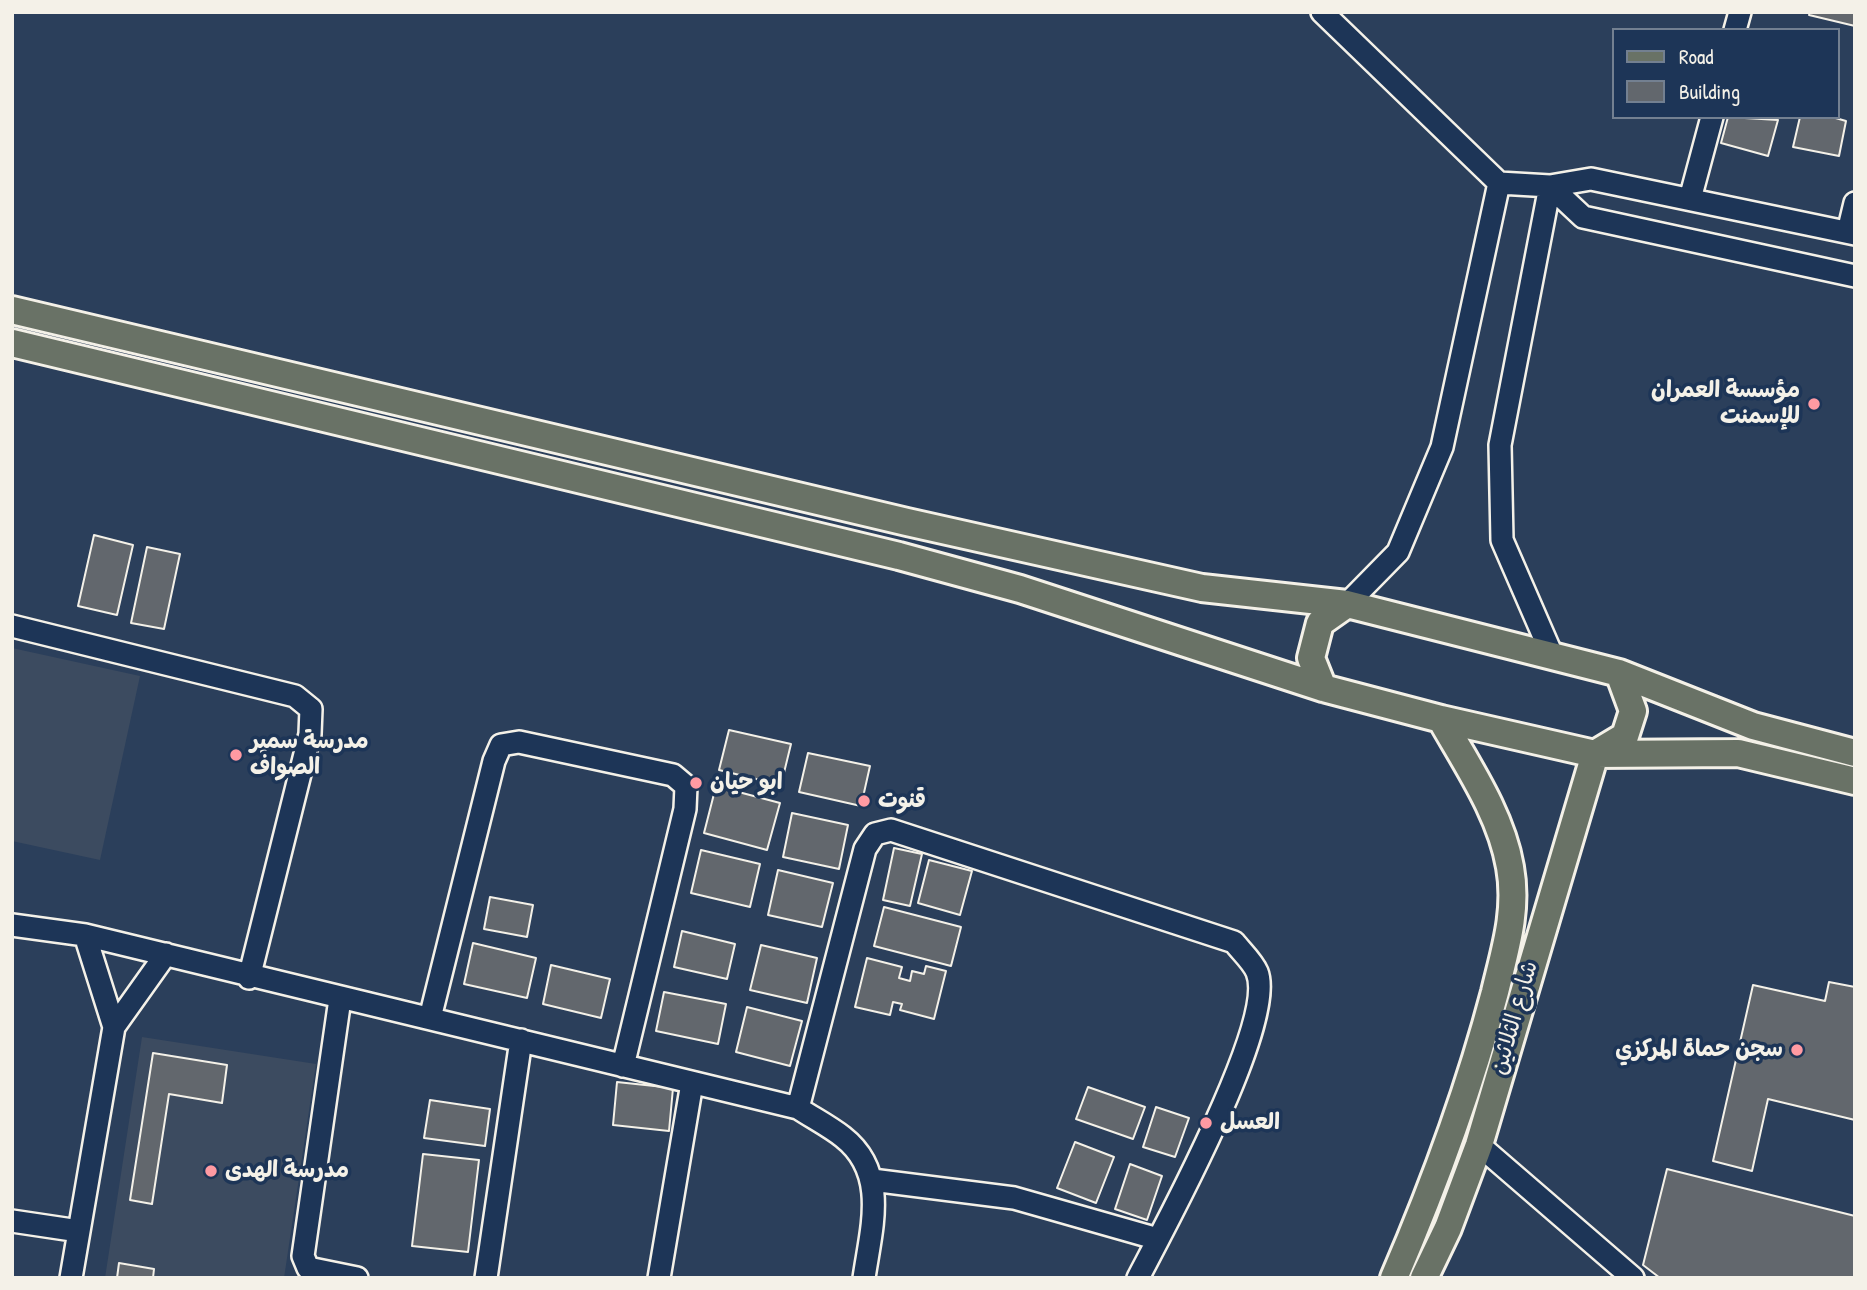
<!DOCTYPE html>
<html>
<head>
<meta charset="utf-8">
<style>
  body { margin:0 }
  #map { position:relative; width:1867px; height:1290px; overflow:hidden; background:#2b3f5b; font-family:"Patrick Hand",sans-serif }
  canvas { display:block }
  .frame { position:absolute; inset:0; border:14px solid #f4f1e8; pointer-events:none }
  .legend { position:absolute; left:1612px; top:28px; width:228px; height:91px; box-sizing:border-box; background:#1d3557; border:2px solid #738091; margin:0; padding:9px 12px; list-style:none; font-size:21px; color:#f4f1e8 }
  .legend li { display:flex; align-items:center; gap:14px; height:35px }
  .legend b { width:35px; border:2px solid #738091 }
</style>
</head>
<body>
<div id="map">
<canvas width="1867" height="1290"></canvas>
<div class="frame"></div>
<ul class="legend">
<li><b style="height:9px;background:#697266"></b>Road</li>
<li><b style="height:19px;background:#62676d"></b>Building</li>
</ul>
</div>
<script>
const g = document.querySelector('canvas').getContext('2d');
g.lineJoin = 'round';
function paint(path, color) { g.fillStyle = color; g.fill(path, 'evenodd'); }
function trace(path, color, width, dash) { g.strokeStyle = color; g.lineWidth = width; g.lineCap = dash ? 'butt' : 'round'; g.setLineDash(dash || []); g.stroke(path); }
function write(font, color, halo, rows, align = 'center') {
  g.font = font + ' "Patrick Hand","Playpen Sans Arabic",sans-serif'; g.lineWidth = 7; g.setLineDash([]); g.textBaseline = 'middle'; g.strokeStyle = halo; g.fillStyle = color; for (const [text, x, y, turn = 0] of rows) {
    g.save(); g.translate(x, y); g.rotate((+turn || 0) * Math.PI / 180); g.textAlign = isNaN(turn) ? turn : align; if (halo) g.strokeText(text, 0, 0); g.fillText(text, 0, 0); g.restore();
  }
}
const built = new Path2D(`
  M 12,648 L 140,676 L 100,860 L 12,841 Z
  M 142,1037 L 316,1064 L 284,1278 L 105,1278 Z`);
const building = new Path2D(`
  M 1810,12 L 1855,12 L 1855,26 L 1809,15 Z
  M 1728,117 L 1778,120 L 1768,156 L 1721,143 Z
  M 1800,117 L 1832,117 L 1846,121 L 1839,156 L 1793,147 Z
  M 94,535 L 133,545 L 117,615 L 78,606 Z
  M 147,547 L 180,554 L 164,629 L 131,623 Z
  M 729,730 L 791,744 L 781,785 L 719,770 Z
  M 808,753 L 870,766 L 861,806 L 799,792 Z
  M 716,786 L 780,803 L 767,850 L 704,833 Z
  M 792,813 L 848,825 L 839,869 L 783,857 Z
  M 894,848 L 922,854 L 910,906 L 883,900 Z
  M 701,850 L 760,864 L 750,907 L 691,893 Z
  M 929,860 L 972,871 L 960,915 L 918,903 Z
  M 778,870 L 833,883 L 822,927 L 768,915 Z
  M 490,897 L 533,905 L 527,937 L 484,929 Z
  M 884,907 L 961,927 L 951,966 L 874,946 Z
  M 682,931 L 735,944 L 727,979 L 674,967 Z
  M 473,943 L 536,958 L 527,998 L 464,984 Z
  M 761,945 L 817,958 L 807,1003 L 750,990 Z
  M 867,958 L 902,967 L 899,978 L 910,981 L 912,971 L 924,974 L 926,966 L 946,971 L 934,1019 L 900,1010 L 902,1004 L 893,1002 L 890,1015 L 855,1007 Z
  M 551,965 L 610,979 L 601,1018 L 543,1004 Z
  M 1829,982 L 1855,987 L 1855,1120 L 1768,1099 L 1752,1171 L 1713,1161 L 1753,985 L 1825,1001 Z
  M 664,992 L 726,1004 L 718,1044 L 656,1031 Z
  M 747,1007 L 802,1021 L 790,1066 L 736,1052 Z
  M 153,1053 L 227,1065 L 222,1103 L 169,1094 L 152,1204 L 130,1200 Z
  M 617,1082 L 673,1088 L 669,1131 L 613,1125 Z
  M 1088,1087 L 1145,1107 L 1133,1139 L 1076,1119 Z
  M 430,1100 L 490,1109 L 485,1146 L 424,1138 Z
  M 1156,1107 L 1189,1118 L 1175,1157 L 1143,1147 Z
  M 1075,1142 L 1114,1157 L 1096,1203 L 1057,1188 Z
  M 423,1154 L 479,1160 L 468,1252 L 412,1246 Z
  M 1130,1164 L 1162,1176 L 1147,1220 L 1115,1209 Z
  M 1667,1169 L 1855,1216 L 1855,1278 L 1660,1278 L 1643,1265 Z
  M 119,1263 L 154,1269 L 153,1278 L 117,1278 Z`);
const minor = new Path2D(`
  M 1322,12 L 1499,183 L 1550,186 L 1591,179 L 1855,234
  M 1735,30 L 1740,12
  M 1550,186 L 1500,445 L 1502,540 L 1552,655
  M 1550,186 L 1583,217 L 1855,276
  M 1690,199 L 1712,117
  M 1848,232 L 1855,203
  M 1347,604 L 1398,552 L 1442,447 L 1499,183
  M 12,626 L 295,696 L 311,709 L 310,734 L 249,978
  M 12,925 L 85,935 L 798,1108 C 813,1118 829,1126 843,1137 C 889,1173 871,1229 864,1278
  M 85,935 L 114,1027
  M 340,999 L 303,1256 L 308,1268 L 357,1278
  M 430,1018 L 494,761 L 501,745 L 519,742 L 673,775 L 686,786 L 685,809 L 623,1066
  M 798,1108 L 865,849 L 875,834 L 891,830 L 1234,942 C 1241,951 1253,962 1257,972 C 1277,1021 1165,1226 1138,1278
  M 1479,1145 L 1633,1278
  M 872,1180 L 1014,1198 L 1158,1239
  M 12,1221 L 79,1231
  M 71,1278 L 114,1027 L 166,954
  M 486,1278 L 521,1040
  M 659,1278 L 692,1083`);
const major = new Path2D(`
  M 12,310 L 907,522 L 1202,588 L 1347,604 L 1619,673 L 1753,726 L 1855,753
  M 12,343 L 899,556 L 1020,589 L 1323,688 L 1441,719 L 1595,754 L 1738,753 L 1855,781
  M 1323,688 L 1311,658 L 1320,623 L 1347,604
  M 1394,1278 C 1434,1185 1469,1091 1495,992 C 1505,950 1518,911 1510,867 C 1501,814 1467,765 1441,719
  M 1424,1278 L 1448,1228 L 1479,1145 L 1595,754 L 1625,736 L 1633,711 L 1619,673`);
const markers = [
  [1814,404,7,"#ff9aa2"],
  [236,755,7,"#ff9aa2"],
  [696,783,7,"#ff9aa2"],
  [864,801,7,"#ff9aa2"],
  [1797,1050,7,"#ff9aa2"],
  [1206,1123,7,"#ff9aa2"],
  [211,1171,7,"#ff9aa2"]
];
const poiNames = [
  ["مؤسسة العمران",1800,391,"right"],
  ["للإسمنت",1800,417,"right"],
  ["مدرسة سمير",250,742],
  ["الصواف",250,768],
  ["ابو حيان",710,783],
  ["قنوت",878,801],
  ["سجن حماة المركزي",1783,1050,"right"],
  ["العسل",1220,1123],
  ["مدرسة الهدى",225,1171]
];
const streetNames = [
  ["شارع الثلاثين",1515,1018,-74]
];
paint(built, '#3c4b60');
paint(building, '#62676d');
trace(building, '#f4f1e8', 2);
trace(minor, '#f4f1e8', 26);
trace(major, '#f4f1e8', 32);
trace(minor, '#1d3557', 21);
trace(major, '#697266', 26);
for (const [x, y, r, color] of markers) { const dot = new Path2D(); dot.arc(x, y, r, 0, 2 * Math.PI); g.fillStyle = color; g.fill(dot); trace(dot, '#1d3557', 2.5); }
write('bold 23px', '#f4f1e8', '#1d3557', poiNames, 'left');
write('23px', '#f4f1e8', '#1d3557', streetNames);
</script>
</body>
</html>
